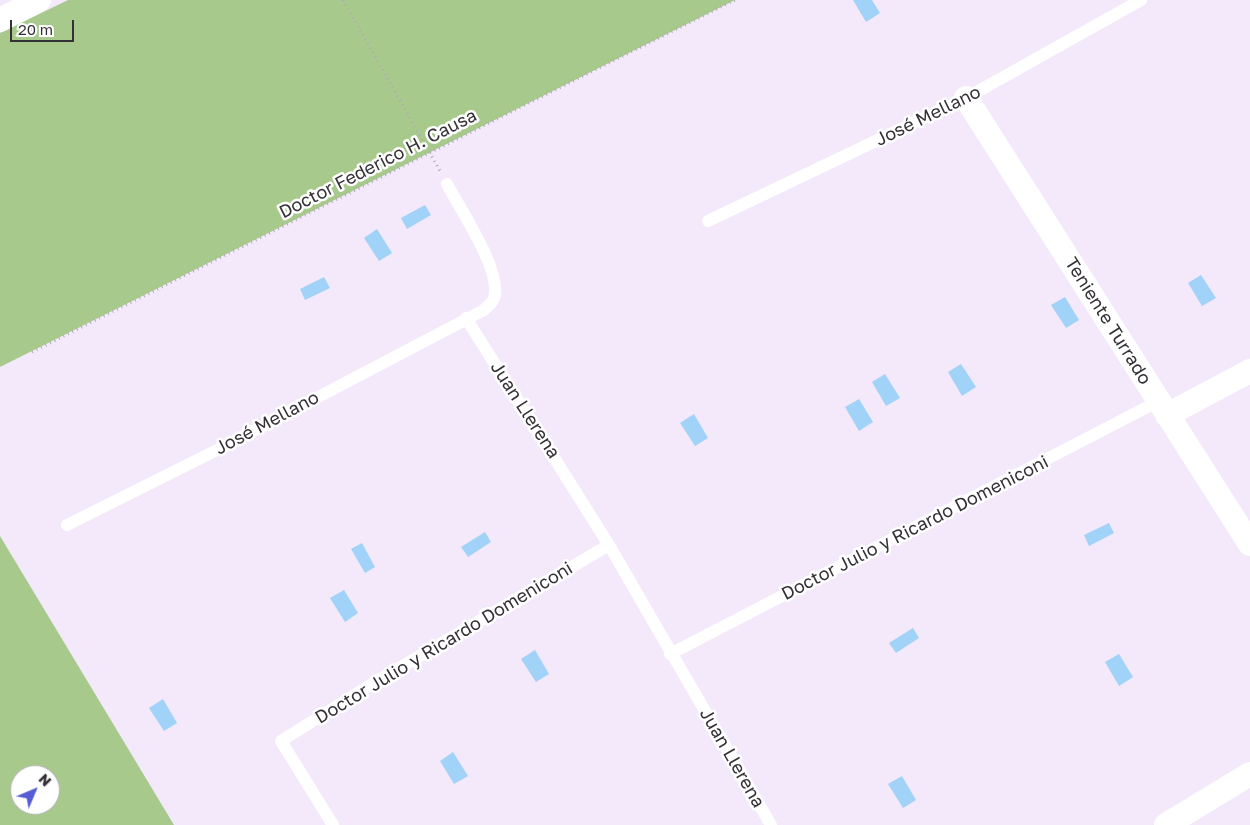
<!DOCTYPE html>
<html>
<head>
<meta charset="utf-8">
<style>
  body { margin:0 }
  #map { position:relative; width:1250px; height:825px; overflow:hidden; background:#f3e9fa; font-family:"Golos Text",sans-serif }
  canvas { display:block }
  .north { position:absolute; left:10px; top:765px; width:50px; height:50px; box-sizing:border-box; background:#fff; border:1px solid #aeacaf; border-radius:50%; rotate:45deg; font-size:14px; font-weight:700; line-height:20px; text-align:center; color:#343036 }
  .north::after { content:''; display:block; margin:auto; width:18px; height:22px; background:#575dd4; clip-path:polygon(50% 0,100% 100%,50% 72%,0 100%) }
  .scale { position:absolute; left:10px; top:20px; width:64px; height:22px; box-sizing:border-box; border:2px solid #343036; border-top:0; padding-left:6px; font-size:15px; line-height:18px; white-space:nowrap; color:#343036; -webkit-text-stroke:4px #fff; paint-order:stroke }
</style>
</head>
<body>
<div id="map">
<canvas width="1250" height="825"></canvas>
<div class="north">N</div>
<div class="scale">20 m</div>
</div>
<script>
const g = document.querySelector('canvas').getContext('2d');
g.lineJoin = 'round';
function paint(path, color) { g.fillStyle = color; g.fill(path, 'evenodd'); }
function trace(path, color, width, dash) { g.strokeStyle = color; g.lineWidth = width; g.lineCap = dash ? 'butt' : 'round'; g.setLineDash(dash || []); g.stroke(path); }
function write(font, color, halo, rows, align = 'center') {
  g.font = font + ' "Golos Text",sans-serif'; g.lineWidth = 5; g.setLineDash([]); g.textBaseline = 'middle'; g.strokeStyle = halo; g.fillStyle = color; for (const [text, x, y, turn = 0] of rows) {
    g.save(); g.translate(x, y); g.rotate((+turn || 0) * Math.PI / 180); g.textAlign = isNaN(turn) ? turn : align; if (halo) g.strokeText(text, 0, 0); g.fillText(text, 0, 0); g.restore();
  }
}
const green = new Path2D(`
  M 68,0 L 735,0 L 0,367 L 0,33 Z
  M 0,536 L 174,825 L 0,825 ZM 20,775 L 50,775 L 50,805 L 20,805 Z`);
const water = new Path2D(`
  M 853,0 L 872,0 L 880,13 L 866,22 Z
  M 425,205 L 431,215 L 407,229 L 401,218 Z
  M 377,229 L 392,253 L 379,261 L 364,238 Z
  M 1201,275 L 1216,298 L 1202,306 L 1188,283 Z
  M 324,277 L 330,288 L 305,300 L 300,289 Z
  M 1065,297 L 1079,320 L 1066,328 L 1051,305 Z
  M 961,364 L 976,387 L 962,396 L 948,372 Z
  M 885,374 L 900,398 L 886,406 L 872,382 Z
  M 859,399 L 873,422 L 859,431 L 845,407 Z
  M 694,414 L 708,438 L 695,446 L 680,423 Z
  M 1109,523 L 1114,533 L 1089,546 L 1084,535 Z
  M 485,532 L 491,542 L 468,557 L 461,547 Z
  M 362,543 L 375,567 L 365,573 L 351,549 Z
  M 344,590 L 358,613 L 345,622 L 330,598 Z
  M 913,628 L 919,638 L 896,653 L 889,643 Z
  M 535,650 L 549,674 L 536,682 L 521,659 Z
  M 1119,654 L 1133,677 L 1119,686 L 1105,662 Z
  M 163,699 L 177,723 L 164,731 L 149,708 Z
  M 453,752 L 468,776 L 454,784 L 440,761 Z
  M 902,776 L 916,800 L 903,808 L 888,784 Z`);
const path = new Path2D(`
  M 343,0 L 440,171
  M 32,352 L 735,0`);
const service = new Path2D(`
  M 708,221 L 966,98 L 1141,0
  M 466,318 L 609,545 L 771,825
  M 67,525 L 225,446 L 484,310 C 487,306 493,303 494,298 C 503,272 460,209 447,184
  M 670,654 L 1159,401
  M 333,825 L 281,741 L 372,684 L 609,545`);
const minor = new Path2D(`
  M 0,20 L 39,0
  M 966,98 L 1250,544
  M 1167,415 L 1250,371
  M 1166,825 L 1250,774`);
const streetNames = [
  ["José Mellano",928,116,-26],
  ["Doctor Federico H. Causa",378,164,-27],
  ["Teniente Turrado",1108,321,58],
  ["Juan Llerena",525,410,57],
  ["José Mellano",267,423,-28],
  ["Doctor Julio y Ricardo Domeniconi",915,528,-27],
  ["Doctor Julio y Ricardo Domeniconi",444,643,-31],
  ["Juan Llerena",732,758,60]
];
paint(green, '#a7ca8c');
paint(water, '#a1d2f7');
trace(path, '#b0a8b6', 3, [1, 4]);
trace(service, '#fff', 12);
trace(minor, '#fff', 24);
write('18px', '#343036', '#fff', streetNames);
</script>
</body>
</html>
